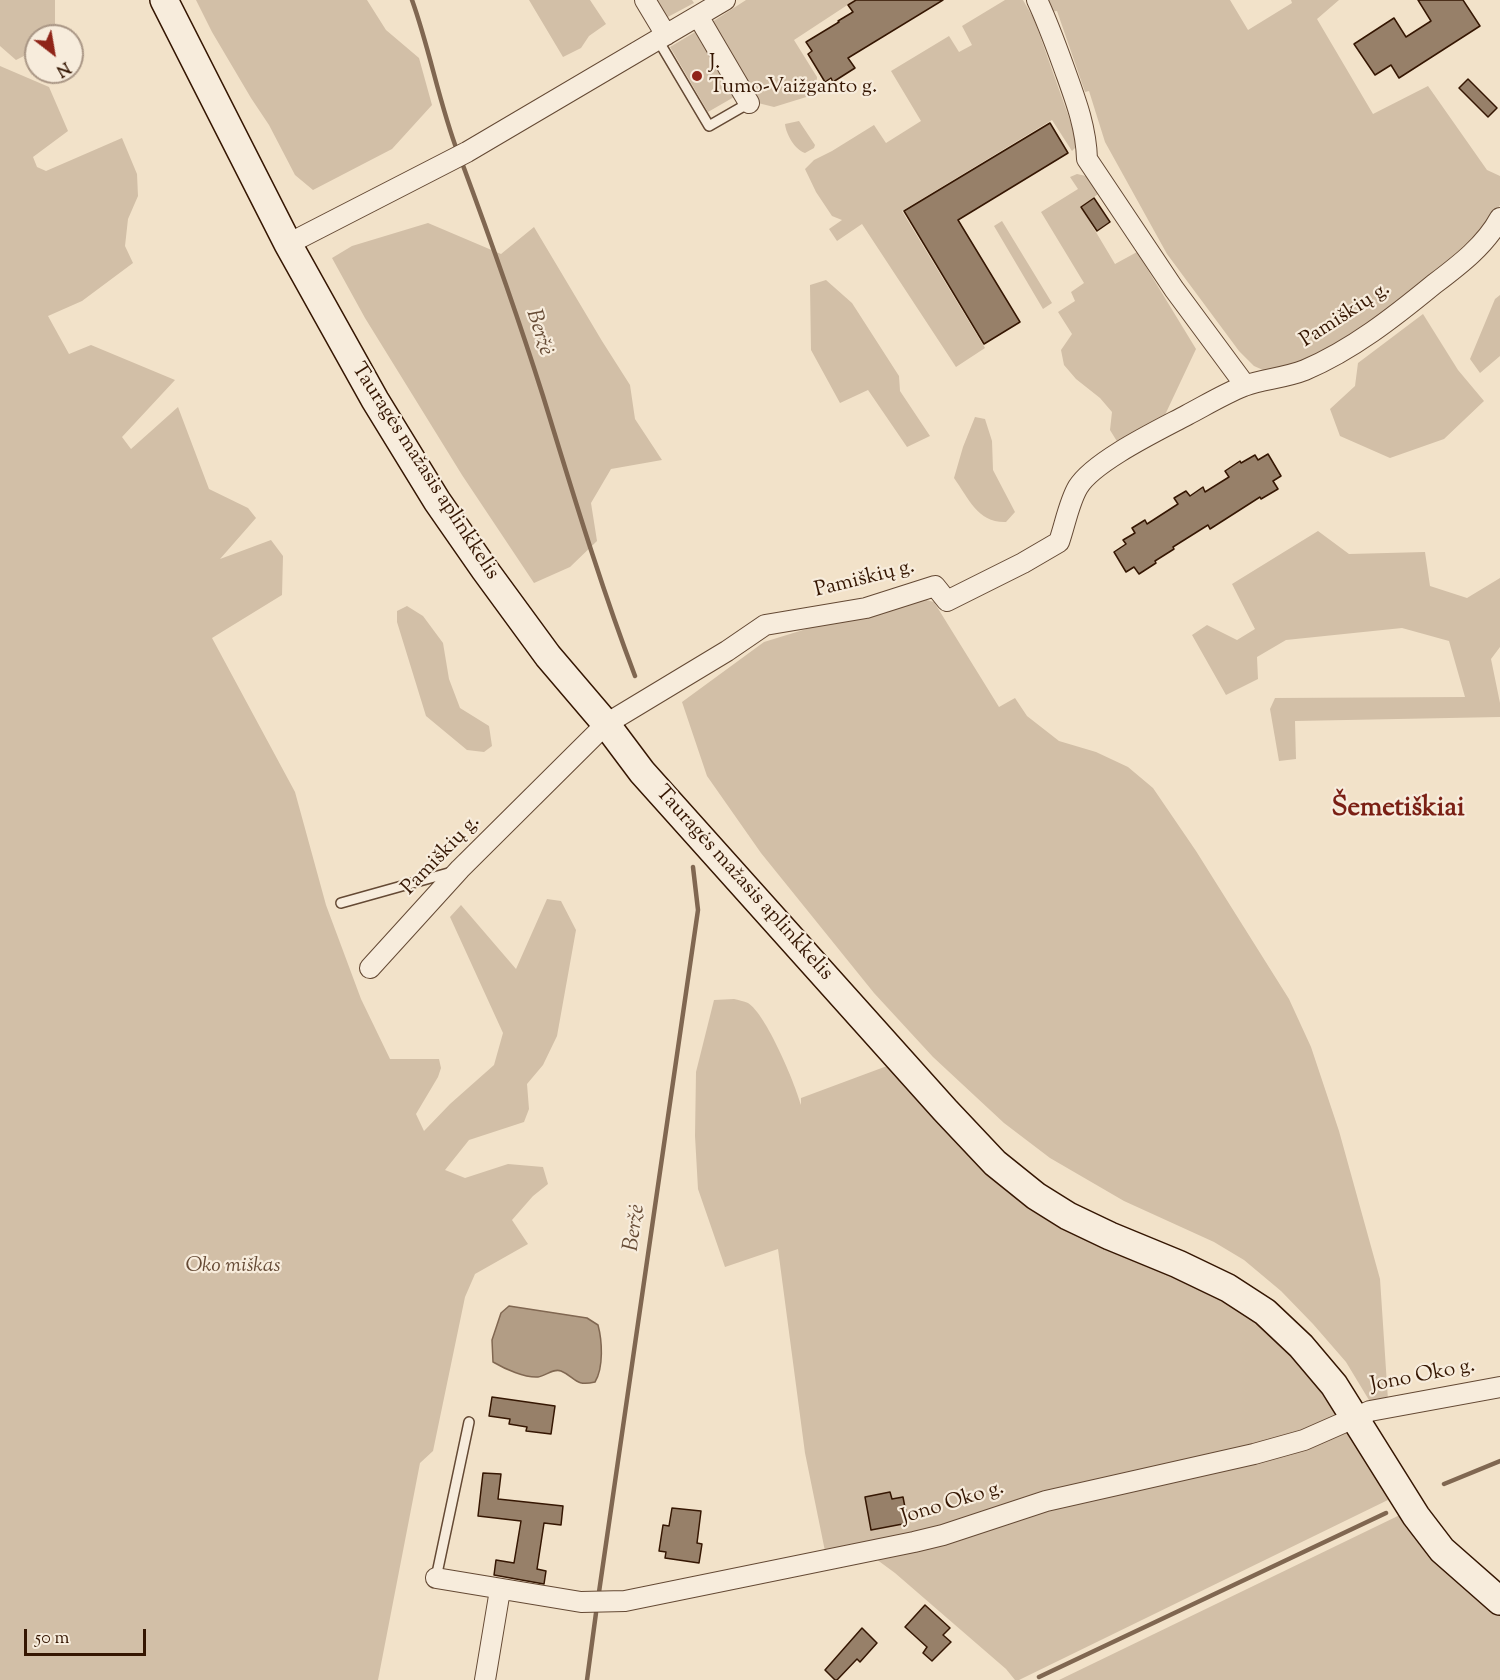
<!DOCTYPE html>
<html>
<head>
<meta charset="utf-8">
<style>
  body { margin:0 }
  #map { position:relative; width:1500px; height:1680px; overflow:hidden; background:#f2e2c9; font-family:"Sorts Mill Goudy",serif }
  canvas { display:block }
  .north { position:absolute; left:24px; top:24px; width:60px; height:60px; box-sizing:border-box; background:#f7ecdc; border:2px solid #a99685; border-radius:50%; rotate:149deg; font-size:16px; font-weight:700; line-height:24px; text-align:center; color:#351602 }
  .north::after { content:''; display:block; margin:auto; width:21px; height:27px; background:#8f2418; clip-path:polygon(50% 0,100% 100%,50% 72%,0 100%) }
  .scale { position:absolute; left:24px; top:1629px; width:122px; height:27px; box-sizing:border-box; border:3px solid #351602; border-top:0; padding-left:8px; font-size:18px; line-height:21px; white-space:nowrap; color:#351602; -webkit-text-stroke:4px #f7ecdc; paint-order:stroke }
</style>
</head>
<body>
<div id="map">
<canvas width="1500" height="1680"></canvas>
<div class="north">N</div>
<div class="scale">50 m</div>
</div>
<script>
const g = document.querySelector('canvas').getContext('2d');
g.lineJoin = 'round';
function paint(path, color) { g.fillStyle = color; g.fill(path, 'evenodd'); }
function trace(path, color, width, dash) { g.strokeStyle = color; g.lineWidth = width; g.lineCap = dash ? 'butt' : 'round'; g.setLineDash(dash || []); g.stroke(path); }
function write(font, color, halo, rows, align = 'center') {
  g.font = font + ' "Sorts Mill Goudy",serif'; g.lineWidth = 4.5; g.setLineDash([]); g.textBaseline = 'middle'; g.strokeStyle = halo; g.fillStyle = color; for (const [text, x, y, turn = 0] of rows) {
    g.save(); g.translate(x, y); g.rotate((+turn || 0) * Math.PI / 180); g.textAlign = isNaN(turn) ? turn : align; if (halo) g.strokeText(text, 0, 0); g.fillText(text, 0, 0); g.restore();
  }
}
const green = new Path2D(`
  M 0,0 L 55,0 L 55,36 L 36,36 L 36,50 L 16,60 L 0,46 Z
  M 196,0 L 367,0 L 386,30 L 419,58 L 432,105 L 392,149 L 313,190 L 295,175 L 269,125 L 251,98 L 212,32 Z
  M 529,0 L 590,0 L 606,24 L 589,36 L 581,48 L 563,57 Z
  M 651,0 L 692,0 L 694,3 L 664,19 Z
  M 746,0 L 855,0 L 794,40 L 817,77 L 816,94 L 774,107 L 758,103 L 712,22 Z
  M 1005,0 L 1023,0 L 1034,19 L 1072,126 L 1076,139 L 1075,148 L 1072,151 L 1052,120 L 902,211 L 985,348 L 956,367 L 862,224 L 837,241 L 829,229 L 842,220 L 832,216 L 816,192 L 805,169 L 814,160 L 832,151 L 874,125 L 886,143 L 921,121 L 891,71 L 949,36 L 959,52 L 972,45 L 962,26 Z
  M 1045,0 L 1230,0 L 1248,30 L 1292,3 L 1291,0 L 1339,0 L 1317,19 L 1373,114 L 1428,86 L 1487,170 L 1500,176 L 1500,205 L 1485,235 L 1349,343 L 1272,374 L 1254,366 L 1239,351 L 1167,254 L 1105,142 L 1089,91 L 1085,92 L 1057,11 L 1050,12 Z
  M 695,32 L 734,97 L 708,112 L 670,47 Z
  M 0,66 L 49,87 L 68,131 L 33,157 L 37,167 L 46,171 L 122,138 L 137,174 L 138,196 L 128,219 L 125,246 L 133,263 L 82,301 L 48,316 L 69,354 L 91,345 L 175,380 L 122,437 L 131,449 L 178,407 L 209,489 L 248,508 L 256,518 L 220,559 L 271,540 L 283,556 L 282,595 L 212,638 L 295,792 L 326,905 L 361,999 L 390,1059 L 439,1059 L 441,1068 L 438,1077 L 416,1114 L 424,1131 L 450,1104 L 494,1065 L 503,1033 L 450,917 L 461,905 L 516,969 L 547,899 L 561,901 L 576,930 L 557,1036 L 543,1065 L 527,1084 L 529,1109 L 524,1122 L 469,1140 L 445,1170 L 465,1178 L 508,1164 L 543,1167 L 548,1184 L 533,1196 L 512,1220 L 528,1244 L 475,1274 L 465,1297 L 433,1451 L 420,1463 L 378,1680 L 0,1680 Z
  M 799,121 L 815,145 L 814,148 L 805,153 C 795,150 786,134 785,124 Z
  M 1077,174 L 1086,176 L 1098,194 L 1081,207 L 1115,264 L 1137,252 L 1196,349 L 1164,417 L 1118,443 L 1110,430 L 1112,412 L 1100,398 L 1076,379 L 1064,365 L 1061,350 L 1072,334 L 1058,312 L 1075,301 L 1071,292 L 1084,283 L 1041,212 L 1078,189 L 1070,177 Z
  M 1002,221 L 1052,303 L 1043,309 L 994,226 Z
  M 428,223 L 501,254 L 534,227 L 602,341 L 630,385 L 635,419 L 662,460 L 611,469 L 591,503 L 597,541 L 570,567 L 534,583 L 462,475 L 365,318 L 332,258 L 352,246 Z
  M 826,280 L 852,303 L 899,376 L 900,391 L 930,436 L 907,447 L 868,390 L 840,403 L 811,350 L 810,285 Z
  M 1500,295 L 1500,356 L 1480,373 L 1470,359 L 1495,299 Z
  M 1423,314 L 1458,370 L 1484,401 L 1444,439 L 1390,458 L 1340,436 L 1330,409 L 1355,386 L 1358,363 Z
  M 975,417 L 985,419 L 992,441 L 993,470 L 1015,512 L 1006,522 C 978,523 969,499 954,478 L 963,447 Z
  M 1318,531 L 1349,554 L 1425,552 L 1430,586 L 1467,598 L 1500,578 L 1500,647 L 1491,659 L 1500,703 L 1500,717 L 1295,721 L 1296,759 L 1279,761 L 1270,709 L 1275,698 L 1465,697 L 1449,641 L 1402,628 L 1286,640 L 1257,657 L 1258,679 L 1226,695 L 1192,635 L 1207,625 L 1237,640 L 1255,629 L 1232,584 Z
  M 923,599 L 934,602 L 999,707 L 1015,698 L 1027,716 L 1059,741 L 1096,752 L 1128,767 L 1153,788 L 1196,851 L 1289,999 L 1311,1047 L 1339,1131 L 1380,1279 L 1388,1400 L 1372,1405 L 1346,1362 L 1313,1324 L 1281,1291 L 1244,1260 L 1214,1242 L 1124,1201 L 1050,1158 L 1004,1123 L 933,1057 L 874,993 L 761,853 L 707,776 L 682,702 L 764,642 L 816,626 L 879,614 Z
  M 407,606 L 423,616 L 443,643 L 449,679 L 460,708 L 489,726 L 492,746 L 484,752 L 467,750 L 426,716 L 397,622 L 397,611 Z
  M 734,999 C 738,1000 744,1001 748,1003 C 766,1014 795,1083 801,1105 L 801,1098 L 887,1066 L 941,1125 L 1211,1292 L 1256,1322 L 1288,1348 L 1334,1404 L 1392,1498 L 1019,1680 L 1015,1680 L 1006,1669 L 895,1573 L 861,1548 L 826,1556 L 805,1453 L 778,1249 L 725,1267 L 698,1189 L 695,1136 L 696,1072 L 714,1000 Z
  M 1404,1513 L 1500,1610 L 1500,1680 L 1059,1680 Z`);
const water = new Path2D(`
  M 509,1306 L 587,1318 L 598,1325 C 602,1340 604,1367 595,1382 C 574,1387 576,1377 561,1371 C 553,1368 546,1376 538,1377 C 525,1378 505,1369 493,1362 L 492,1340 L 501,1313 Z`);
const stream = new Path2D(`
  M 412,0 C 430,50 439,103 458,153
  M 461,160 C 490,238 518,317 543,396 C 572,490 600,584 635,676
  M 1444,1484 L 1500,1461
  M 599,1592 L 698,910 L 693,867
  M 1039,1677 L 1386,1513
  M 587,1680 L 596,1613`);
const building = new Path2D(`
  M 856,0 L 943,0 L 848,58 L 855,68 L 833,82 L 831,78 L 825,82 L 808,54 L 812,51 L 806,42 L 839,22 L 838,21 L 853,12 L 848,5 Z
  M 1418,0 L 1463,0 L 1480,26 L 1399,78 L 1391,65 L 1375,75 L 1354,44 L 1394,18 L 1406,37 L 1431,21 Z
  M 1468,79 L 1497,108 L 1488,117 L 1459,88 Z
  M 1050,123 L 1068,153 L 958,220 L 1020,322 L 984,344 L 904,211 Z
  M 1094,198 L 1110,222 L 1097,231 L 1081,207 Z
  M 1268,454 L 1281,476 L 1273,481 L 1278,489 L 1261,499 L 1260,497 L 1210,529 L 1208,525 L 1173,547 L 1174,549 L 1155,561 L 1156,563 L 1139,574 L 1134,567 L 1126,572 L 1114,552 L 1126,544 L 1123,540 L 1135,533 L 1132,528 L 1145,520 L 1147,524 L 1178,504 L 1174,498 L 1186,491 L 1190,496 L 1203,487 L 1205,492 L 1229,477 L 1225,471 L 1240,461 L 1241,463 L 1255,455 L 1258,460 Z
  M 492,1397 L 555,1406 L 551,1434 L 526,1431 L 527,1427 L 509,1424 L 510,1419 L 489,1416 Z
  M 483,1473 L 501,1474 L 498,1499 L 563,1506 L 561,1525 L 544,1523 L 537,1569 L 546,1571 L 544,1584 L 494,1575 L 496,1560 L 514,1563 L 521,1521 L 478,1516 Z
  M 890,1492 L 892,1499 L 903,1497 L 908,1523 L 871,1530 L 865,1497 Z
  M 672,1508 L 701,1511 L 697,1543 L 702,1544 L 699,1563 L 665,1558 L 666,1552 L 659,1551 L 663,1525 L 669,1526 Z
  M 925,1605 L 950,1628 L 943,1635 L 951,1642 L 932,1661 L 923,1653 L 927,1647 L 905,1627 Z
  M 862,1628 L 877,1643 L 860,1662 L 857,1659 L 837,1680 L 835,1680 L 825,1670 Z`);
const lane = new Path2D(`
  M 658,40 L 709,126 L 749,103
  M 341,903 L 452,872
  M 436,1578 L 469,1422`);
const street = new Path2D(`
  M 645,0 L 666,35
  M 1037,0 C 1047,21 1055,43 1063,65 C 1074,96 1086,125 1087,159 L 1174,289 L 1245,385
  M 698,16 L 749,103
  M 288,244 L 467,152 L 725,0
  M 370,968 L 460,869 L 606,724 L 727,651 L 765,625 L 866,608 L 935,586 L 947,601 L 1023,563 L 1059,542 C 1065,525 1069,502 1078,487 C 1094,461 1159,430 1187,415 C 1206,405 1224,394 1244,386 C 1263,379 1285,378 1305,370 C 1352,350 1394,317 1433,285 C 1458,266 1485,246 1500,218
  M 436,1578 L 581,1602 L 625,1601 L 914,1542 L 943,1535 L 1046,1501 L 1254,1454 L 1304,1440 L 1370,1411 L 1500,1387
  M 485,1680 L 500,1590`);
const secondary = new Path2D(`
  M 164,0 L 288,244 L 375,400 L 437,501 L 485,570 L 548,656 L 606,724 L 642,772 L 945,1110 L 995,1163 L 1036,1196 L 1068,1216 L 1110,1236 L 1178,1264 L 1228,1288 L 1265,1312 L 1301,1346 L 1334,1385 L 1416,1516 L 1442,1550 L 1500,1601`);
const markers = [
  [697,76,6,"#8f2418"]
];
const poiNames = [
  ["J.",709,64],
  ["Tumo-Vaižganto g.",709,88]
];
const streetNames = [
  ["Pamiškių g.",1346,316,-33],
  ["Tauragės mažasis aplinkkelis",424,472,57],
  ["Pamiškių g.",865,580,-14],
  ["Pamiškių g.",442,856,-46],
  ["Tauragės mažasis aplinkkelis",743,884,48],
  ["Jono Oko g.",1423,1377,-11],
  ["Jono Oko g.",953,1504,-17]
];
const parkNames = [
  ["Oko miškas",233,1267]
];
const waterNames = [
  ["Beržė",538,333,72],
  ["Beržė",636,1228,-82]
];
const districtNames = [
  ["Šemetiškiai",1398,810]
];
paint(green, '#d2bfa7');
paint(water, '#b29d85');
trace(water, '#806751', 1.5);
trace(stream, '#806751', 4.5);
paint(building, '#978069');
trace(building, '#351602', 1.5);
trace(lane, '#644934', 12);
trace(street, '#644934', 22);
trace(secondary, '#351602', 30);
trace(lane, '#f7ecdc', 9);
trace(street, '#f7ecdc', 20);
trace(secondary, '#f7ecdc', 27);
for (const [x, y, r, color] of markers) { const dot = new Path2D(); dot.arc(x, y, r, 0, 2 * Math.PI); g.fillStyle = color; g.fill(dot); trace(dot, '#f7ecdc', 2); }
write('21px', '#351602', '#f7ecdc', poiNames, 'left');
write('21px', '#351602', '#f7ecdc', streetNames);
write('italic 21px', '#644934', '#f7ecdc', parkNames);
write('italic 22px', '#674c36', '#f7ecdc', waterNames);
write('bold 27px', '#7a1f14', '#f7ecdc', districtNames);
</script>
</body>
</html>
